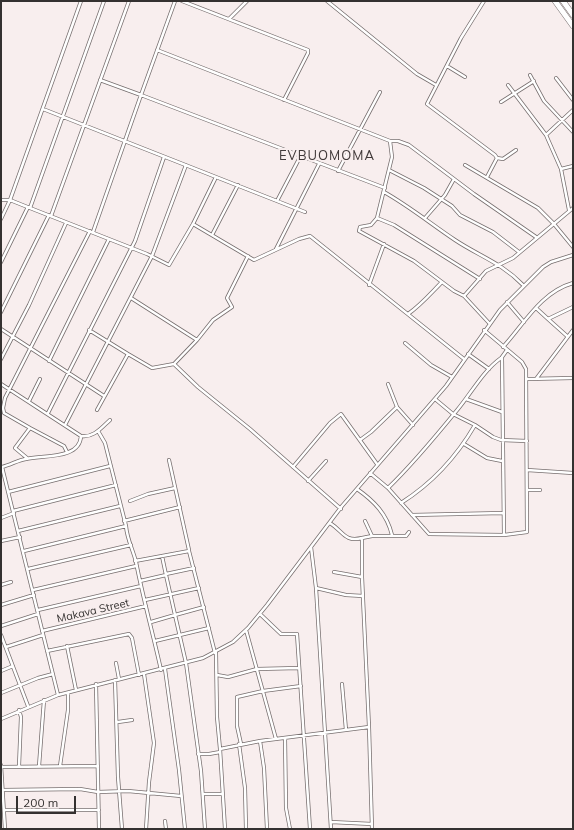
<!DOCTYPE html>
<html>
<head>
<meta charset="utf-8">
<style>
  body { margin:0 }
  #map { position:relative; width:574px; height:830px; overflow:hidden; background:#f8eeee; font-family:Mulish,sans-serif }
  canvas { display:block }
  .frame { position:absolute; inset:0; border:2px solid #343130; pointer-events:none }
  .scale { position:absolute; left:16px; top:796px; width:60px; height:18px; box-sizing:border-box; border:2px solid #343130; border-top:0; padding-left:5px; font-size:12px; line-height:14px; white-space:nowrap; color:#343130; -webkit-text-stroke:3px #f8eeee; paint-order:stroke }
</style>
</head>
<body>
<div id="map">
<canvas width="574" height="830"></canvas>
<div class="frame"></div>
<div class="scale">200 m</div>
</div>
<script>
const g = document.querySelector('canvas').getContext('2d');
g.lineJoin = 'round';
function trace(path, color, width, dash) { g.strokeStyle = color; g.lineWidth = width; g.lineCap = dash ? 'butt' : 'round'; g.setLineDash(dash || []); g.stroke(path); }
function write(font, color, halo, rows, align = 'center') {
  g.font = font + ' Mulish,sans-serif'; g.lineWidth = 4; g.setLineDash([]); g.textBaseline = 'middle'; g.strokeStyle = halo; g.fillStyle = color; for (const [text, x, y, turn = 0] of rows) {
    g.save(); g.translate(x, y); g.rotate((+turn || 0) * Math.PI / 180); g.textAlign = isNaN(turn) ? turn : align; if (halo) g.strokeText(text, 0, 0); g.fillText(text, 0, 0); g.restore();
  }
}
const minor = new Path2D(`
  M 182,1 L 308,50 L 308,53 L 284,100
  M 327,1 L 417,74 L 436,85
  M 484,1 L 461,38 L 427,104 L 495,155 L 497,158 L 487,177
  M 229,19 L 247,1
  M 157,50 L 390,141 L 392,157 L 377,218 L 371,225 L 360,227 L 359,231 L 414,261 L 454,291 L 464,296 L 489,323
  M 447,66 L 465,77
  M 530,75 L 544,101 L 573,132
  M 556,78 L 573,100
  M 100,80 L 141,95 L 175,1
  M 508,85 L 546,135 L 561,169 L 569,210
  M 501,102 L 534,81
  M 43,109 L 305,212
  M 546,135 L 573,110
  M 390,141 L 398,141 L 409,145 L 474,194 L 536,237
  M 497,158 L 503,159 L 516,150
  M 465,165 L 538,208 L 554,224 L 573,247
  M 561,169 L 573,166
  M 389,170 L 424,188 L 452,206 L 460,215 L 493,232 L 519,252
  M 338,171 L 380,92
  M 384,192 C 409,206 431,224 455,240 C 479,256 502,263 523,285
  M 1,200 L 10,200 L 30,208 L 147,254 L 169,265 L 193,224 L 216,177
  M 277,201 L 300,157
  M 30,208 L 104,1
  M 51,216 L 129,1
  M 377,218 L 394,225 L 480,279
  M 425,218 L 445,195 L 454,179
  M 1,219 L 10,200 L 81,1
  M 193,224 L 254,260 L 299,239 L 310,236 L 464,359
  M 93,232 L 141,95 L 385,188
  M 212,235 L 238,185
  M 276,249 L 319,164
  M 1,262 L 28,207
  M 369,285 L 384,244
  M 464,296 L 486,271 L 513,258 L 573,208
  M 131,298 L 197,340 L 174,364
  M 507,302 L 524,322
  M 536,308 L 548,319 L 573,307
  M 1,312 L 49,215
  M 408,314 C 421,305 431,293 442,282
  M 548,319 L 567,336
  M 1,329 L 104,396
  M 89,330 L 128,354 L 97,410
  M 197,340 L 213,320 L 232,307 L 227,298 L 248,256
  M 405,343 L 431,365 L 452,377
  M 503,347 C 524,324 541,292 573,283
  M 128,354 L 152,368 L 174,364 L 198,387 L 250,429 L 341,509
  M 468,354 L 489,369
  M 1,359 L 29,305 L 66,223
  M 49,361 L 109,239
  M 527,379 L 573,378
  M 536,379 L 573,330
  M 1,384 L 81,436 C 80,460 42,455 26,459 C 18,460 11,465 2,467 L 58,695
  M 388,384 L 397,407 L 413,425
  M 466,399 L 502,412
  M 29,401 L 40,379
  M 48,413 L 135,241 L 164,157
  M 65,425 L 152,256 L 186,165
  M 475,425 L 493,437 L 501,440 L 527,441
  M 30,428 L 4,413 L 3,408 L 5,398 L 90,231
  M 98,431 L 105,443 L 126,526 C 127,539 133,550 136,562 C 143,598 153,634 161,670
  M 81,436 C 94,438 102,427 110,420
  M 360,440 L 371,432 L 397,407
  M 464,444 L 487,458 L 502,461
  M 27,458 L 15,448 L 30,428 L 64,446 L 67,452
  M 169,460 L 189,550
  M 293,467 L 330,423 L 341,414 L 377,464
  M 527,470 L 573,473
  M 370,473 L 388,488 L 429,534 L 504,535 L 527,532 L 526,369 L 522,362 L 484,330
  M 308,481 L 326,461
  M 388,488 C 413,464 436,436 458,409 C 472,392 483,371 501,358
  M 357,489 C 374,501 387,514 392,535
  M 527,490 L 540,490
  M 8,492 L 110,466
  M 130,501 L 148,494 L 175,488
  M 401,503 C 431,484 457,456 475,425 L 453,414 L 435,399
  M 13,511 L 116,485
  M 412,515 L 503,513
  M 1,518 L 14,513
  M 124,521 L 180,507
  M 365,521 L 372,536
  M 330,523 C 344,532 344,542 362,538
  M 18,531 L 120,506
  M 504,535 L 502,357 L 507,350
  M 1,541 L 20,537
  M 311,547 L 316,588 L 346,595 L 363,596
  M 24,551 L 126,526
  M 135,561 L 189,551 L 215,653
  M 28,569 L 131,545
  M 334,572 L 362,577
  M 166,574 L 194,568
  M 166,575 L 175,615 L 204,607
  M 140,581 L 166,575 L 162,556
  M 1,585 L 11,582
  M 316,588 L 331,829
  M 33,590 L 136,566
  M 145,600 L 199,588
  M 1,605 L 34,595
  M 38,610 L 141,586
  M 260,614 L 281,634 L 297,634 L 310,829
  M 151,622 L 175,615 L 186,663 L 201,771 L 205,829
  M 1,626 L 38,614
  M 246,630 L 276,739
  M 42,631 L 146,606
  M 1,635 L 28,706
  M 155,641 L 209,628
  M 67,646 L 76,690
  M 6,647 L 43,635
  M 47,651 L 129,634 L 132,638 L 139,675
  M 216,653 L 217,717 L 220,749
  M 116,663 L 119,679
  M 165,669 L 179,770 L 185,829
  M 1,671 L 13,666
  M 144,674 L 154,743 L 149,782 L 146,829
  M 217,675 L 228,677 L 257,669 L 299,668
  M 115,680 L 118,777 L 122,829
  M 96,684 L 99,829
  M 342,684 L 346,730
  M 1,693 L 38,678 L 53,674
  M 19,710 L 21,717 L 19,766
  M 1,719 L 58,695 L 203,658 L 233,642 L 248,628 L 267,605 L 342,506 L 446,386 L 500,310 L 543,267 L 551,262 L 573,255
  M 118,722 L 132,720
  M 369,727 L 372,829
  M 285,738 L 286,808 L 290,829
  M 260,741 L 264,768 L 267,829
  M 239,744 L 245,788 L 246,829
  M 241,744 L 237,726 L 237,697 L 263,691 L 301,686
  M 198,754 L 209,754 L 220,752
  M 1,765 L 5,829
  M 39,766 L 44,700
  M 60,766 L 68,710 L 68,693
  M 1,767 L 98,766
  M 3,790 L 80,789 L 98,792 L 128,791 L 181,796
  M 203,794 L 223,794
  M 5,810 L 99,810
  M 165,821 L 166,829
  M 331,822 L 372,824
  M 225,829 L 220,749 L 260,741 L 369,727 L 362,577 L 362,538 L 372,536 L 406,536 L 409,532`);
const trunk = new Path2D(`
  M 555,1 L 573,26
  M 563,1 L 573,15`);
const streetNames = [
  ["Makava Street",93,611,-13]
];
const quarterNames = [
  ["EVBUOMOMA",327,156]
];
trace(minor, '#766e6e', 4);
trace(trunk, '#766e6e', 6);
trace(minor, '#fff', 2.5);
trace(trunk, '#fff', 5);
write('11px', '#343130', '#f8eeee', streetNames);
g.letterSpacing = '1px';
write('13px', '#403939', '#f8eeee', quarterNames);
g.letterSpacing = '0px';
</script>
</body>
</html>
